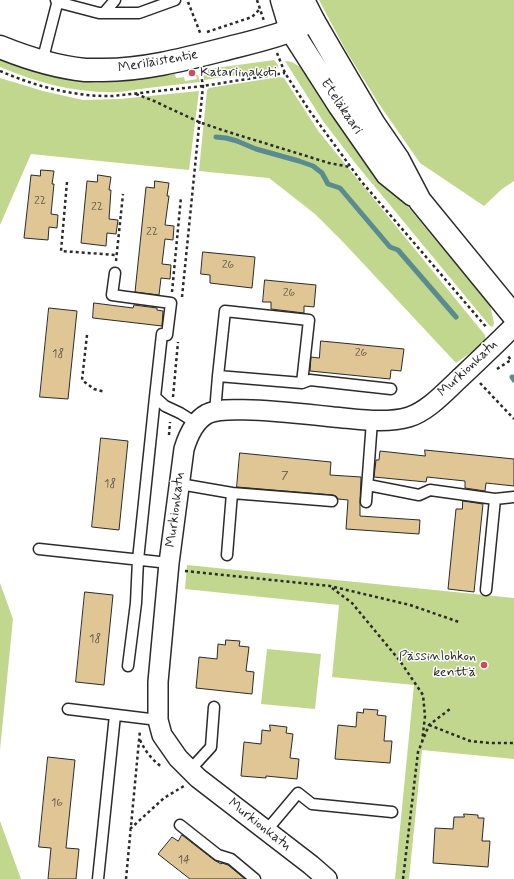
<!DOCTYPE html>
<html>
<head>
<meta charset="utf-8">
<style>
  body { margin:0 }
  canvas { display:block; background:#fff }
</style>
</head>
<body>
<canvas width="514" height="879"></canvas>
<script>
const g = document.querySelector('canvas').getContext('2d');
g.lineJoin = 'round';
function paint(path, color) { g.fillStyle = color; g.fill(path, 'evenodd'); }
function trace(path, color, width, dash) { g.strokeStyle = color; g.lineWidth = width; g.lineCap = dash ? 'butt' : 'round'; g.setLineDash(dash || []); g.stroke(path); }
function write(font, color, halo, rows, align = 'center') {
  g.font = font + ' Mynerve,sans-serif'; g.lineWidth = 3; g.setLineDash([]); g.textBaseline = 'middle'; g.strokeStyle = halo; g.fillStyle = color; for (const [text, x, y, turn = 0] of rows) {
    g.save(); g.translate(x, y); g.rotate((+turn || 0) * Math.PI / 180); g.textAlign = isNaN(turn) ? turn : align; if (halo) g.strokeText(text, 0, 0); g.fillText(text, 0, 0); g.restore();
  }
}
const green = new Path2D(`
  M 319,0 L 514,0 L 514,181 L 502,189 L 484,206 L 420,163 L 379,104 L 345,49 Z
  M 0,57 L 45,73 L 96,83 L 121,81 L 175,74 L 176,78 L 184,77 L 185,81 L 197,79 L 196,75 L 198,75 L 200,82 C 182,84 165,86 148,88 C 138,89 129,91 120,92 C 79,94 38,83 0,67 Z
  M 274,60 L 278,65 L 278,67 L 277,69 L 204,80 L 203,74 L 208,73 L 208,69 Z
  M 285,61 L 292,62 L 302,68 L 373,165 L 490,305 L 494,323 L 493,327 L 490,326 L 356,164 L 323,121 Z
  M 279,77 L 284,78 L 319,132 L 485,335 L 486,342 L 456,363 L 344,243 L 315,214 L 269,178 L 199,171 L 207,90 L 209,88 Z
  M 0,78 L 43,91 L 83,100 L 120,99 L 199,91 L 189,170 L 31,154 L 0,225 Z
  M 187,565 L 514,598 L 514,759 L 422,750 L 409,879 L 395,879 L 414,685 L 332,677 L 339,605 L 185,589 Z
  M 0,583 L 13,619 L 0,750 Z
  M 267,649 L 321,654 L 315,709 L 261,704 Z
  M 0,821 L 21,879 L 0,879 Z`);
const stream = new Path2D(`
  M 216,137 L 226,138 L 237,141 L 256,149 L 299,161 L 313,166 L 322,173 L 328,184 L 340,188 L 390,247 L 398,250 L 456,317
  M 512,377 L 514,380`);
const building = new Path2D(`
  M 41,170 L 54,171 L 52,184 L 54,184 L 51,214 L 58,215 L 57,228 L 49,227 L 48,240 L 24,238 L 31,175 L 40,176 Z
  M 98,175 L 111,177 L 109,190 L 111,190 L 109,219 L 118,220 L 116,234 L 107,233 L 106,246 L 81,243 L 87,181 L 97,182 Z
  M 155,181 L 169,183 L 167,196 L 169,196 L 165,225 L 174,226 L 173,240 L 165,239 L 162,264 L 171,265 L 170,279 L 161,278 L 159,295 L 135,292 L 146,187 L 154,188 Z
  M 203,252 L 255,257 L 252,288 L 210,283 L 210,275 L 201,274 Z
  M 265,280 L 316,285 L 314,307 L 304,306 L 304,313 L 271,309 L 271,302 L 263,302 Z
  M 94,303 L 133,308 L 134,305 L 157,308 L 157,310 L 163,311 L 162,326 L 93,318 Z
  M 49,308 L 77,311 L 68,399 L 40,397 Z
  M 321,341 L 404,349 L 401,371 L 391,370 L 390,379 L 310,371 L 311,357 L 319,358 Z
  M 101,438 L 128,441 L 119,530 L 92,527 Z
  M 425,450 L 514,459 L 514,486 L 486,483 L 485,491 L 465,488 L 465,481 L 427,477 L 426,482 L 374,477 L 376,460 L 379,460 L 380,451 L 425,456 Z
  M 240,453 L 331,462 L 330,475 L 361,477 L 360,502 L 360,516 L 420,520 L 419,534 L 346,529 L 348,500 L 338,499 L 336,496 L 333,495 L 237,487 Z
  M 463,501 L 483,504 L 474,592 L 448,589 L 456,509 L 462,509 Z
  M 85,592 L 113,595 L 104,685 L 76,682 Z
  M 226,640 L 240,641 L 239,646 L 249,647 L 246,671 L 254,672 L 252,694 L 196,688 L 199,657 L 217,659 L 218,644 L 225,645 Z
  M 364,709 L 378,710 L 377,715 L 386,716 L 384,741 L 392,741 L 390,763 L 335,759 L 338,725 L 356,727 L 357,712 L 363,713 Z
  M 270,725 L 287,727 L 286,733 L 293,734 L 290,758 L 299,759 L 297,779 L 266,776 L 266,778 L 241,776 L 244,742 L 261,744 L 262,730 L 270,731 Z
  M 48,757 L 75,760 L 66,848 L 79,849 L 76,879 L 48,879 L 51,848 L 39,847 Z
  M 464,814 L 478,815 L 478,818 L 484,818 L 482,841 L 490,841 L 488,867 L 433,863 L 435,828 L 453,829 L 454,817 L 464,817 Z
  M 182,835 L 214,860 L 221,864 L 222,863 L 228,865 L 245,879 L 190,879 L 158,854 L 172,837 L 178,841 Z`);
const path = new Path2D(`
  M 257,0 L 264,21
  M 188,2 L 201,35
  M 207,32 L 252,17 L 260,9
  M 277,53 L 285,73 L 309,110 L 361,181 L 487,328
  M 0,71 C 35,86 74,97 113,96 L 203,86 L 285,73
  M 136,94 L 154,101 L 199,122 L 222,130 L 329,163 L 350,167
  M 67,182 L 61,251 L 116,255
  M 116,261 L 123,194
  M 172,292 L 181,197
  M 182,297 L 203,86 L 201,74
  M 87,335 L 82,380 L 94,389 L 105,392
  M 497,369 L 511,360 L 508,356
  M 480,383 L 514,419
  M 173,397 L 178,342
  M 169,435 L 170,422
  M 185,571 L 330,586 L 410,605 L 459,622
  M 332,588 L 352,603 L 400,661 L 423,695 L 425,716 L 422,743
  M 429,725 L 470,741 L 490,743 L 514,743
  M 140,740 C 145,751 152,760 162,767
  M 130,829 L 164,798 L 184,786
  M 126,879 L 140,730
  M 403,879 L 418,752 L 429,725 L 450,709`);
const service = new Path2D(`
  M 56,0 L 57,2 L 99,13 L 139,13 L 175,0
  M 104,13 L 115,0
  M 42,62 L 58,0
  M 115,273 L 112,295 L 171,303 L 167,335 L 162,334 L 155,397 L 165,406 L 180,413 L 196,423
  M 218,376 L 302,383 L 310,380 L 391,389
  M 215,412 L 218,376 L 225,311 L 309,320 L 302,383
  M 180,484 L 232,493 L 227,555
  M 368,485 L 419,495 L 430,490 L 495,499 L 514,497
  M 232,493 L 332,501
  M 366,502 L 372,421
  M 39,549 L 169,563
  M 486,590 L 495,499
  M 128,666 L 136,603 L 138,560 L 155,397
  M 68,709 L 158,720
  M 190,770 L 211,747 L 214,707
  M 180,825 L 218,855 L 231,859 L 255,879
  M 266,831 L 298,793 L 312,804 L 392,812
  M 98,879 L 115,715`);
const minor = new Path2D(`
  M 327,879 L 311,865 L 198,778 L 178,758 L 162,735 L 158,720 L 158,682 L 169,563 L 184,449 C 188,436 194,421 207,414 C 219,408 238,410 252,410 C 279,411 306,414 333,417 C 358,419 385,424 409,417 C 428,411 445,392 459,379 C 478,361 496,344 514,326`);
const tertiary = new Path2D(`
  M 0,47 C 27,58 56,67 85,70 C 91,70 97,70 103,70 C 143,70 182,60 221,50 C 244,44 269,39 291,30 C 299,27 306,23 313,20`);
const secondary = new Path2D(`
  M 282,0 L 291,30 L 339,105 L 387,174 L 413,195
  M 303,0 L 313,20 L 331,51 L 374,124 L 398,159 L 420,201 L 514,316`);
const markers = [
  [192,73,4,"#d1495b"],
  [484,665,4,"#d1495b"]
];
const numberNames = [
  ["22",40,201],
  ["22",97,207],
  ["22",152,232],
  ["26",228,265],
  ["26",289,293],
  ["26",361,353],
  ["18",58,354],
  ["7",285,476],
  ["18",110,484],
  ["18",95,639],
  ["16",57,803],
  ["14",184,860]
];
const streetNames = [
  ["Meriläistentie",158,62,-10],
  ["Eteläkaari",341,107,56],
  ["Murkionkatu",468,369,-43],
  ["Murkionkatu",176,510,-83],
  ["Murkionkatu",259,825,38]
];
const poiNames = [
  ["Katariinakoti",200,73],
  ["Pässinlohkon",476,657,"right"],
  ["kenttä",476,673,"right"]
];
paint(green, '#c1d78d');
trace(stream, '#5a8b90', 5);
paint(building, '#e0c595');
trace(building, '#2b2b2b', 1);
trace(service, '#2b2b2b', 13);
trace(minor, '#2b2b2b', 22);
trace(tertiary, '#2b2b2b', 25);
trace(secondary, '#2b2b2b', 25);
trace(path, '#2b2b2b', 2.5, [3, 3]);
trace(service, '#fff', 10);
trace(minor, '#fff', 19);
trace(tertiary, '#fff', 22);
trace(secondary, '#fff', 22);
for (const [x, y, r, color] of markers) { const dot = new Path2D(); dot.arc(x, y, r, 0, 2 * Math.PI); g.fillStyle = color; g.fill(dot); trace(dot, '#fff', 1.5); }
write('12px', '#585246', null, numberNames);
write('14px', '#2b2b2b', '#fff', streetNames);
write('14px', '#2b2b2b', '#fff', poiNames, 'left');
</script>
</body>
</html>
